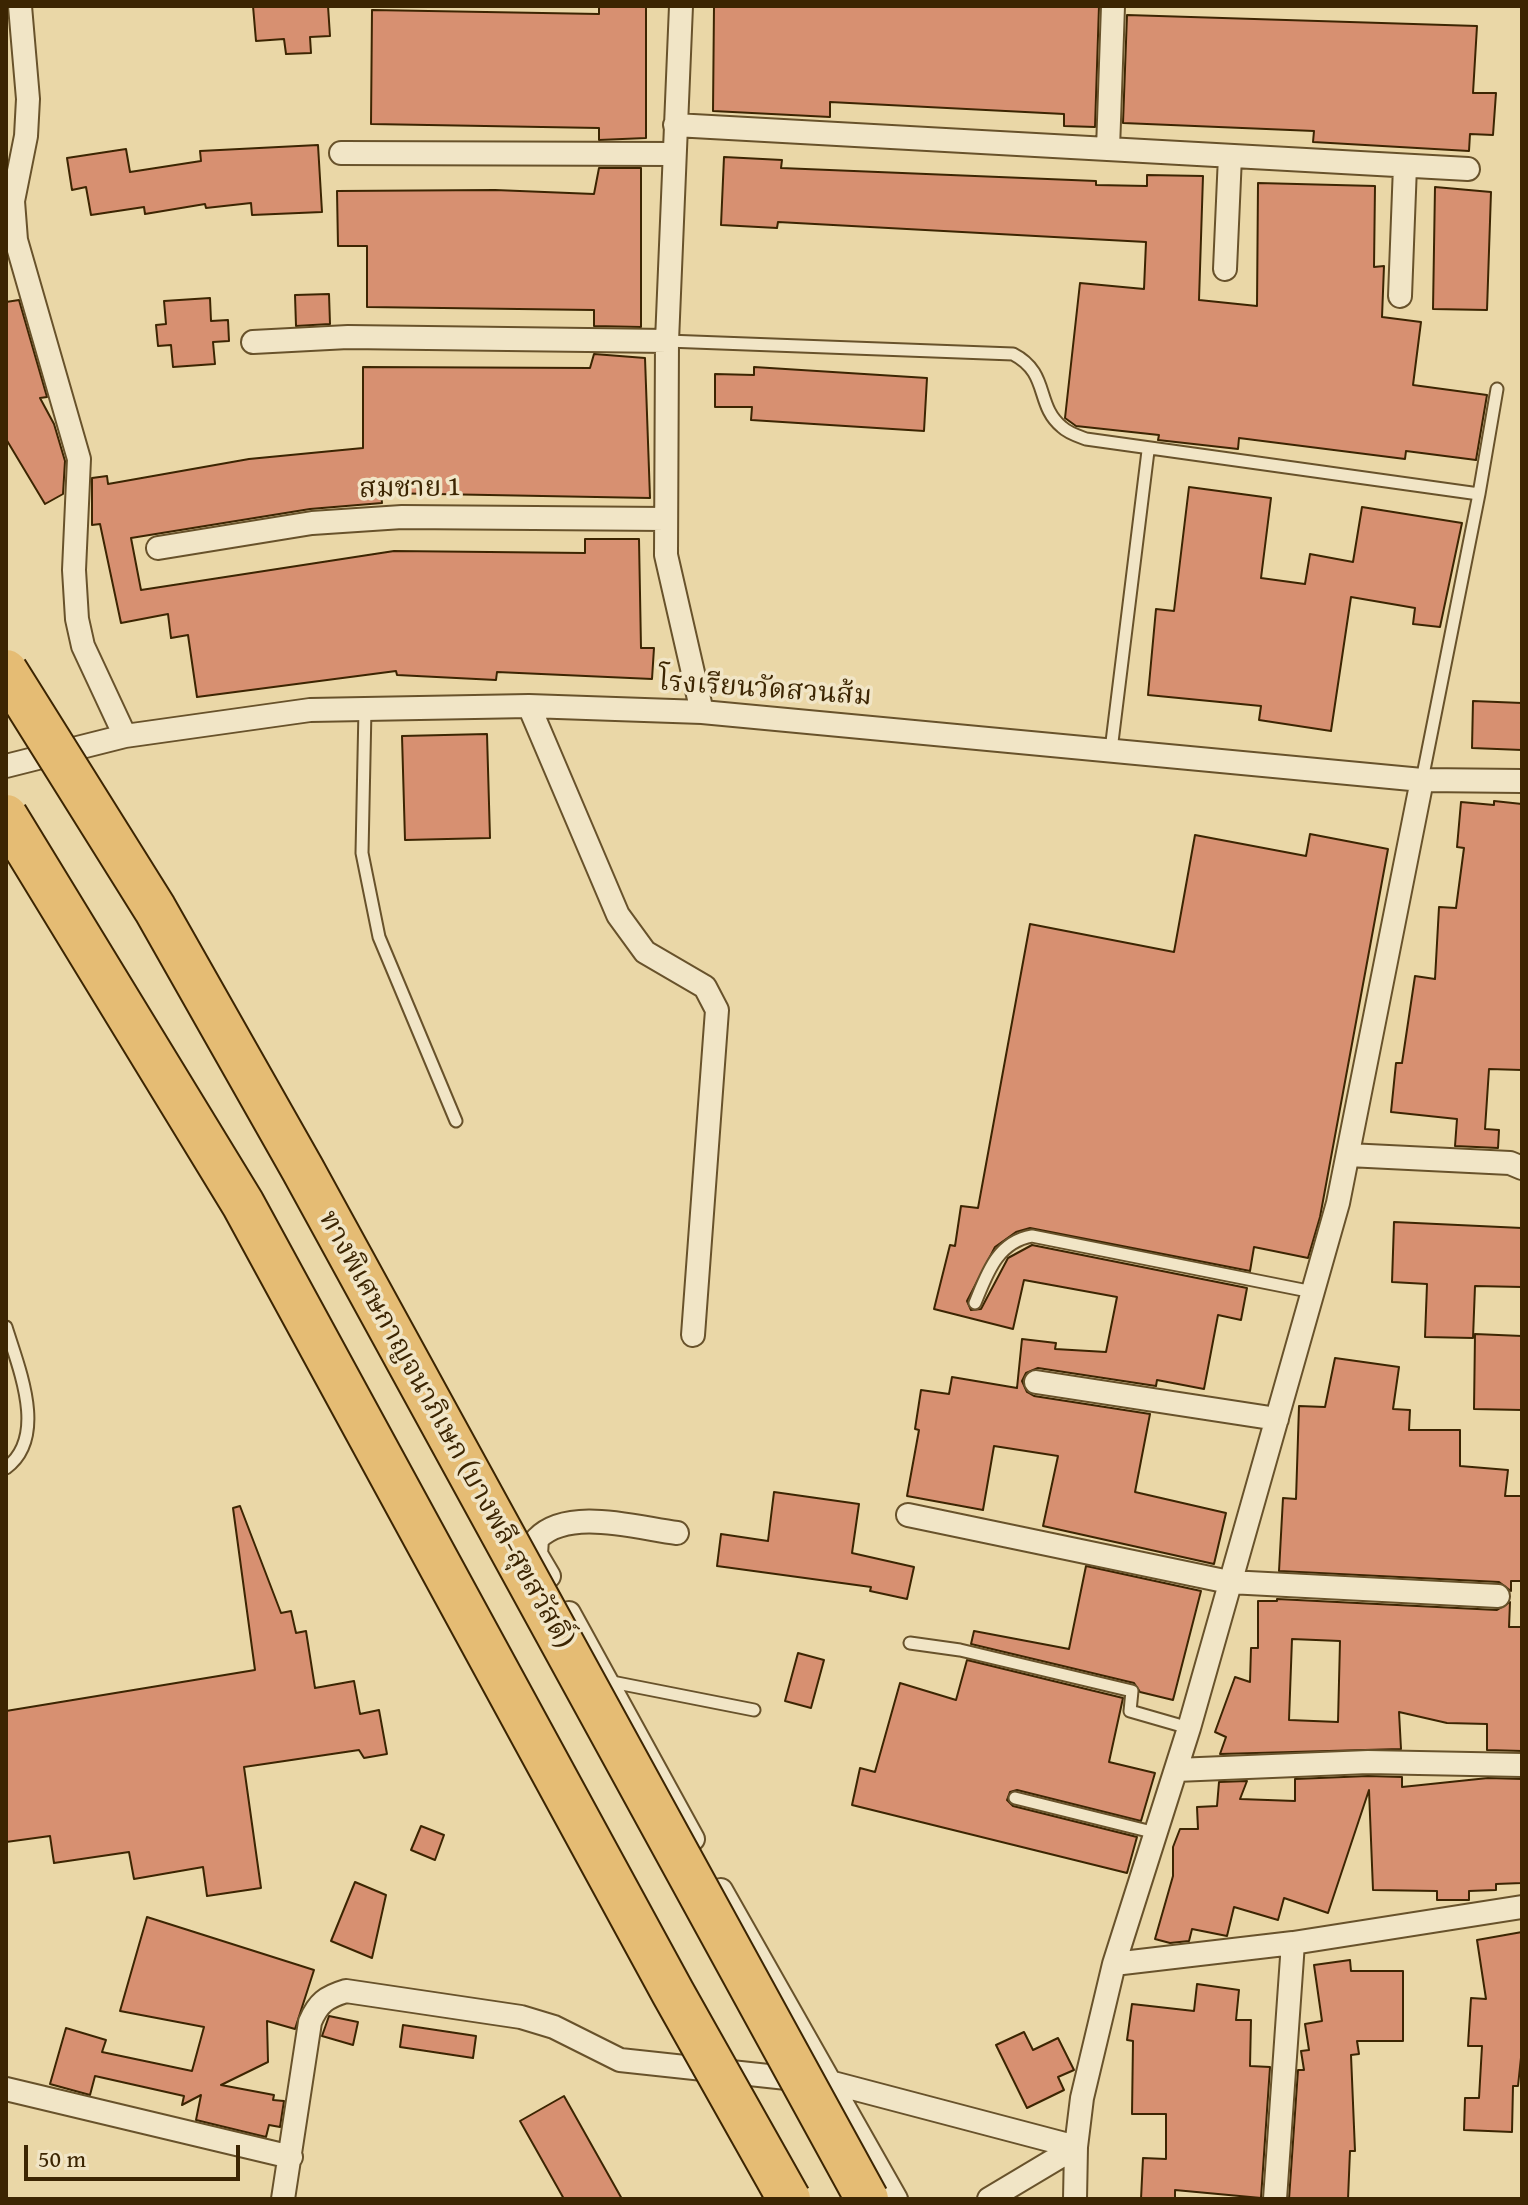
<!DOCTYPE html>
<html>
<head>
<meta charset="utf-8">
<style>
  body { margin:0 }
  #map { position:relative; width:1528px; height:2205px; overflow:hidden; background:#ead7a7; font-family:"Gentium Book Plus",serif }
  canvas { display:block }
  .frame { position:absolute; inset:0; border:8px solid #3c2502; pointer-events:none }
  .scale { position:absolute; left:24px; top:2145px; width:216px; height:36px; box-sizing:border-box; border:4px solid #3c2502; border-top:0; padding-left:10px; font-size:24px; line-height:28px; white-space:nowrap; color:#3c2502; -webkit-text-stroke:6px #f1e5c6; paint-order:stroke }
</style>
</head>
<body>
<div id="map">
<canvas width="1528" height="2205"></canvas>
<div class="frame"></div>
<div class="scale">50 m</div>
</div>
<script>
const g = document.querySelector('canvas').getContext('2d');
g.lineJoin = 'round';
function paint(path, color) { g.fillStyle = color; g.fill(path, 'evenodd'); }
function trace(path, color, width, dash) { g.strokeStyle = color; g.lineWidth = width; g.lineCap = dash ? 'butt' : 'round'; g.setLineDash(dash || []); g.stroke(path); }
function write(font, color, halo, rows, align = 'center') {
  g.font = font + ' "Gentium Book Plus","Noto Serif Thai",serif'; g.lineWidth = 7; g.setLineDash([]); g.textBaseline = 'middle'; g.strokeStyle = halo; g.fillStyle = color; for (const [text, x, y, turn = 0] of rows) {
    g.save(); g.translate(x, y); g.rotate((+turn || 0) * Math.PI / 180); g.textAlign = isNaN(turn) ? turn : align; if (halo) g.strokeText(text, 0, 0); g.fillText(text, 0, 0); g.restore();
  }
}
const building = new Path2D(`
  M 253,6 L 328,6 L 330,36 L 310,37 L 311,53 L 286,54 L 284,39 L 256,41 Z
  M 599,6 L 646,6 L 646,138 L 599,140 L 599,128 L 371,124 L 372,10 L 599,14 Z
  M 714,6 L 1099,6 L 1095,127 L 1064,126 L 1064,114 L 830,102 L 830,117 L 713,111 Z
  M 1127,15 L 1477,26 L 1473,93 L 1496,93 L 1493,135 L 1470,134 L 1469,151 L 1313,142 L 1314,131 L 1123,123 Z
  M 318,145 L 322,212 L 252,215 L 251,203 L 206,208 L 205,204 L 145,214 L 144,207 L 91,215 L 86,187 L 72,190 L 67,158 L 126,149 L 130,172 L 201,161 L 200,151 Z
  M 724,157 L 782,160 L 781,168 L 1096,181 L 1096,185 L 1147,186 L 1147,175 L 1203,176 L 1199,300 L 1257,306 L 1258,183 L 1375,186 L 1374,267 L 1384,266 L 1382,317 L 1421,322 L 1413,385 L 1487,395 L 1476,460 L 1406,451 L 1405,459 L 1239,438 L 1238,449 L 1158,440 L 1159,435 L 1076,426 L 1065,418 L 1080,283 L 1144,289 L 1146,242 L 778,222 L 777,228 L 721,225 Z
  M 599,168 L 641,168 L 641,327 L 594,326 L 594,310 L 367,307 L 367,246 L 338,246 L 337,191 L 495,190 L 594,194 Z
  M 1435,187 L 1491,192 L 1487,310 L 1433,309 Z
  M 329,294 L 330,324 L 296,326 L 295,295 Z
  M 210,298 L 211,321 L 228,320 L 229,341 L 213,342 L 215,364 L 173,367 L 171,345 L 158,346 L 156,325 L 166,324 L 164,301 Z
  M 19,300 L 47,397 L 40,398 L 54,424 L 65,461 L 63,494 L 45,504 L 6,439 L 6,302 Z
  M 594,354 L 645,358 L 650,498 L 381,493 L 382,503 L 310,509 L 131,538 L 141,590 L 394,551 L 585,553 L 585,539 L 639,539 L 641,648 L 654,648 L 652,679 L 497,672 L 496,680 L 397,675 L 396,671 L 197,697 L 188,635 L 171,638 L 168,614 L 121,623 L 100,524 L 92,525 L 92,478 L 107,476 L 108,484 L 249,459 L 363,448 L 363,367 L 590,368 Z
  M 754,367 L 927,378 L 924,431 L 751,420 L 752,407 L 715,407 L 715,374 L 754,375 Z
  M 1189,487 L 1271,498 L 1261,578 L 1305,584 L 1310,554 L 1353,562 L 1362,507 L 1462,523 L 1440,627 L 1413,624 L 1415,608 L 1351,597 L 1331,731 L 1259,720 L 1261,706 L 1148,695 L 1156,609 L 1174,611 Z
  M 1473,701 L 1522,703 L 1522,750 L 1472,748 Z
  M 487,734 L 490,838 L 405,840 L 402,736 Z
  M 1494,801 L 1522,804 L 1522,1070 L 1489,1069 L 1485,1129 L 1499,1130 L 1498,1148 L 1455,1146 L 1457,1119 L 1391,1112 L 1396,1063 L 1402,1063 L 1415,976 L 1435,979 L 1439,907 L 1456,908 L 1464,848 L 1457,847 L 1461,802 L 1494,805 Z
  M 1310,834 L 1388,849 L 1320,1217 L 1308,1258 L 1254,1247 L 1250,1271 L 1030,1228 L 1016,1232 L 995,1247 L 967,1301 L 971,1310 L 981,1309 L 1008,1258 L 1032,1245 L 1247,1288 L 1241,1320 L 1218,1315 L 1204,1389 L 1157,1380 L 1156,1386 L 1038,1368 L 1026,1373 L 1022,1381 L 1027,1392 L 1034,1396 L 1150,1414 L 1135,1492 L 1226,1513 L 1214,1564 L 1043,1526 L 1058,1456 L 994,1446 L 983,1510 L 907,1496 L 919,1430 L 915,1429 L 921,1390 L 949,1394 L 952,1377 L 1017,1388 L 1022,1339 L 1056,1343 L 1055,1349 L 1106,1352 L 1117,1297 L 1024,1280 L 1013,1329 L 934,1309 L 950,1245 L 955,1246 L 961,1206 L 978,1208 L 1030,924 L 1174,952 L 1195,835 L 1306,856 Z
  M 1394,1222 L 1522,1228 L 1522,1287 L 1475,1286 L 1473,1338 L 1425,1337 L 1427,1284 L 1392,1282 Z
  M 1475,1334 L 1522,1336 L 1522,1410 L 1474,1409 Z
  M 1335,1358 L 1399,1367 L 1393,1409 L 1410,1410 L 1409,1430 L 1460,1430 L 1460,1466 L 1508,1470 L 1505,1496 L 1522,1496 L 1522,1581 L 1511,1581 L 1511,1591 L 1499,1582 L 1279,1571 L 1283,1498 L 1296,1499 L 1299,1406 L 1325,1407 Z
  M 774,1492 L 859,1504 L 852,1553 L 914,1567 L 907,1599 L 870,1591 L 871,1587 L 717,1566 L 721,1534 L 768,1541 Z
  M 240,1506 L 281,1613 L 291,1611 L 296,1633 L 306,1631 L 315,1688 L 354,1681 L 360,1714 L 379,1710 L 387,1754 L 364,1758 L 359,1750 L 244,1767 L 261,1888 L 207,1896 L 203,1867 L 134,1879 L 129,1852 L 54,1863 L 50,1836 L 6,1842 L 6,1711 L 255,1670 L 233,1508 Z
  M 1086,1566 L 1201,1591 L 1173,1700 L 1140,1692 L 1134,1683 L 971,1644 L 974,1631 L 1069,1649 Z
  M 1277,1599 L 1497,1610 L 1510,1602 L 1509,1627 L 1522,1627 L 1522,1751 L 1487,1750 L 1487,1724 L 1447,1723 L 1399,1712 L 1401,1749 L 1220,1754 L 1226,1737 L 1215,1732 L 1235,1677 L 1250,1682 L 1251,1648 L 1258,1648 L 1258,1601 L 1277,1601 ZM 1292,1639 L 1340,1641 L 1338,1722 L 1289,1720 Z
  M 798,1653 L 824,1660 L 811,1708 L 785,1701 Z
  M 967,1660 L 1123,1698 L 1109,1762 L 1155,1773 L 1141,1821 L 1017,1790 L 1010,1792 L 1007,1800 L 1013,1806 L 1137,1837 L 1127,1873 L 852,1805 L 860,1768 L 875,1772 L 900,1683 L 956,1700 Z
  M 1368,1776 L 1402,1777 L 1402,1787 L 1488,1778 L 1522,1779 L 1522,1883 L 1496,1884 L 1496,1890 L 1469,1891 L 1469,1900 L 1437,1900 L 1437,1891 L 1373,1890 L 1369,1790 L 1328,1913 L 1284,1898 L 1278,1920 L 1234,1907 L 1227,1936 L 1192,1929 L 1189,1941 L 1170,1943 L 1155,1939 L 1173,1876 L 1173,1847 L 1180,1829 L 1198,1829 L 1197,1807 L 1217,1806 L 1219,1782 L 1247,1781 L 1240,1799 L 1295,1801 L 1295,1779 Z
  M 421,1826 L 444,1835 L 435,1860 L 411,1850 Z
  M 355,1882 L 386,1895 L 372,1958 L 331,1941 Z
  M 147,1917 L 314,1970 L 295,2029 L 267,2021 L 268,2062 L 221,2085 L 274,2095 L 273,2100 L 284,2101 L 280,2127 L 269,2125 L 266,2137 L 196,2120 L 201,2095 L 182,2105 L 184,2096 L 95,2076 L 90,2095 L 50,2084 L 66,2028 L 106,2040 L 102,2052 L 192,2071 L 204,2027 L 120,2011 Z
  M 1522,1932 L 1522,2048 L 1518,2086 L 1513,2086 L 1512,2132 L 1464,2130 L 1465,2098 L 1479,2098 L 1482,2046 L 1468,2046 L 1471,1998 L 1486,1999 L 1477,1940 Z
  M 1350,1960 L 1351,1971 L 1403,1971 L 1403,2041 L 1357,2041 L 1359,2054 L 1351,2055 L 1355,2151 L 1350,2151 L 1348,2199 L 1289,2199 L 1298,2070 L 1304,2070 L 1301,2051 L 1309,2050 L 1305,2024 L 1322,2021 L 1314,1965 Z
  M 1197,1984 L 1239,1990 L 1236,2020 L 1251,2020 L 1250,2066 L 1270,2067 L 1261,2198 L 1175,2190 L 1175,2199 L 1141,2199 L 1143,2158 L 1166,2159 L 1166,2114 L 1132,2114 L 1133,2041 L 1127,2040 L 1132,2004 L 1194,2011 Z
  M 329,2016 L 358,2022 L 353,2045 L 322,2036 Z
  M 403,2025 L 476,2036 L 473,2058 L 400,2047 Z
  M 1024,2032 L 1033,2050 L 1058,2038 L 1074,2070 L 1058,2077 L 1064,2090 L 1027,2108 L 996,2045 Z
  M 564,2096 L 622,2199 L 564,2199 L 520,2121 Z`);
const service = new Path2D(`
  M 667,341 L 1013,354 C 1050,373 1035,405 1062,427 C 1068,433 1078,436 1086,439 L 1479,494 L 1422,780
  M 1479,494 L 1497,389
  M 365,709 L 362,853 L 379,937 L 456,1121
  M 1111,750 L 1148,451
  M 975,1303 C 987,1274 997,1242 1032,1236 L 1313,1292
  M 6,1327 C 19,1369 48,1437 6,1468
  M 910,1643 L 960,1650 L 1132,1691 L 1130,1711 L 1189,1728
  M 607,1681 L 754,1710
  M 1015,1798 L 1156,1833`);
const minor = new Path2D(`
  M 20,6 L 28,99 L 26,136 L 13,201 L 16,240 L 79,459 L 74,570 L 77,619 L 83,646 L 125,736
  M 681,6 L 667,341 L 666,555 L 702,712
  M 675,125 L 1468,169
  M 1108,149 L 1113,6
  M 341,153 L 674,154
  M 1225,269 L 1230,156
  M 1400,296 L 1405,166
  M 253,342 L 348,337 L 667,341
  M 158,548 L 312,523 L 402,517 L 666,519
  M 529,706 L 618,915 L 645,952 L 705,987 L 717,1010 L 693,1335
  M 6,766 L 125,736 L 310,710 L 529,706 L 702,712 L 1422,780 L 1522,781
  M 1422,780 L 1338,1203 L 1189,1728 L 1114,1964 L 1293,1943 L 1522,1907
  M 1348,1155 L 1510,1163 L 1522,1168
  M 1036,1382 L 1277,1419
  M 908,1515 L 1229,1582 L 1498,1596
  M 549,1576 L 536,1554 L 537,1539 C 568,1507 637,1528 677,1533
  M 569,1613 L 693,1839
  M 1176,1770 L 1368,1762 L 1522,1765
  M 721,1890 L 896,2199
  M 6,2089 L 291,2157
  M 283,2199 L 310,2022 C 318,2003 326,1997 346,1991 L 521,2017 L 554,2027 L 620,2060 L 833,2083 L 1076,2147 L 1075,2199
  M 989,2199 L 1076,2147 L 1082,2098 L 1114,1964
  M 1275,2199 L 1293,1943`);
const motorwayBridge = new Path2D(`
  M 6,671 L 155,909 L 303,1170 L 867,2199
  M 6,816 L 243,1204 L 673,1993 L 789,2199`);
const streetNames = [
  ["สมชาย 1",410,489,-1],
  ["โรงเรียนวัดสวนส้ม",765,690,4],
  ["ทางพิเศษกาญจนาภิเษก (บางพลี-สุขสวัสดิ์)",445,1430,61]
];
paint(building, '#d79071');
trace(building, '#3c2502', 2);
trace(service, '#68522b', 15);
trace(minor, '#68522b', 26);
trace(service, '#f1e5c6', 11);
trace(minor, '#f1e5c6', 22);
trace(motorwayBridge, '#3c2502', 46, []);
trace(motorwayBridge, '#e5bc74', 42);
write('28px', '#3c2502', '#f1e5c6', streetNames);
</script>
</body>
</html>
